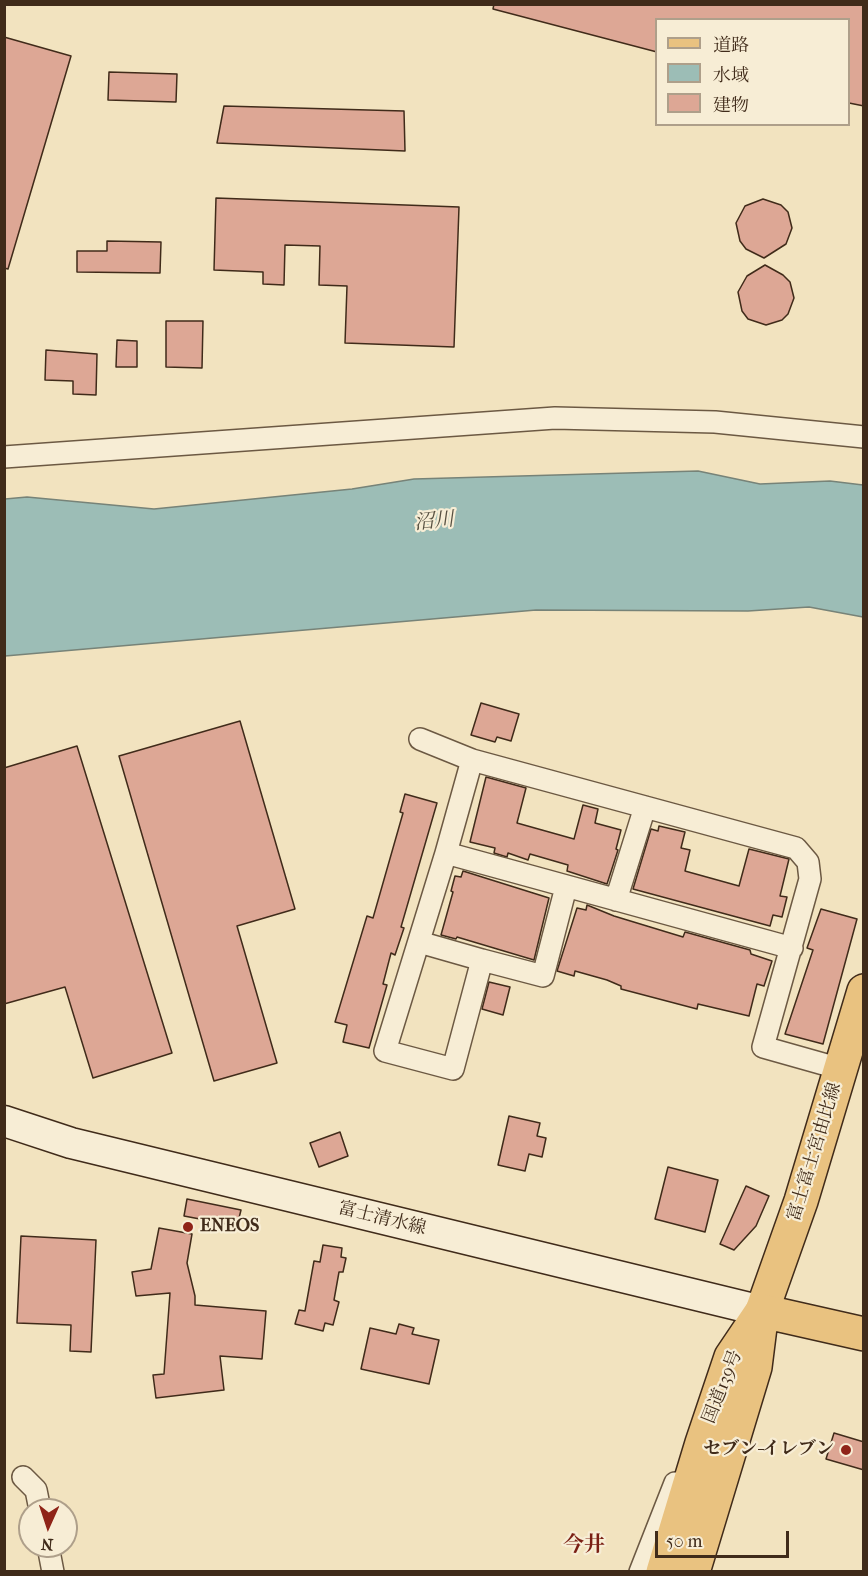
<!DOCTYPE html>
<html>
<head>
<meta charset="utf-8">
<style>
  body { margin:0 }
  #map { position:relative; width:868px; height:1576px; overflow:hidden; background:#f2e3bf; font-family:"IM FELL French Canon","Noto Serif JP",serif }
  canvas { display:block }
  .frame { position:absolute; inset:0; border:6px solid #402b1a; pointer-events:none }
  .legend { position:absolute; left:655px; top:18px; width:195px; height:108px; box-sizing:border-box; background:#f7edd5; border:2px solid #ae9f8a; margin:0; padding:8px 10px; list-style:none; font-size:18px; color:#402b1a }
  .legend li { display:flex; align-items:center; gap:12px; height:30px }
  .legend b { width:30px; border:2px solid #ae9f8a }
  .north { position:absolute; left:18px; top:1498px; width:60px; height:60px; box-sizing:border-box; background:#f7edd5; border:2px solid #ae9f8a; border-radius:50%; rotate:183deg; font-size:16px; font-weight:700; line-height:24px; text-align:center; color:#402b1a }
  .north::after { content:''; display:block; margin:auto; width:21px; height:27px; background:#8f2418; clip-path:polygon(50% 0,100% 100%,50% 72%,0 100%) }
  .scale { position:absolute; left:655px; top:1531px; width:134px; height:27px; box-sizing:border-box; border:3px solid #402b1a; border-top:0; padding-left:8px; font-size:18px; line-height:21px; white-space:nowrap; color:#402b1a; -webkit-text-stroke:4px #f7edd5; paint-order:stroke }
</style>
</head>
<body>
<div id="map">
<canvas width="868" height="1576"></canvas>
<div class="frame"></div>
<ul class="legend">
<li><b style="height:8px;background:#e9c280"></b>道路</li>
<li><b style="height:16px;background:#9cbdb6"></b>水域</li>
<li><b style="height:16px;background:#dda795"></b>建物</li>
</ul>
<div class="north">N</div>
<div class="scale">50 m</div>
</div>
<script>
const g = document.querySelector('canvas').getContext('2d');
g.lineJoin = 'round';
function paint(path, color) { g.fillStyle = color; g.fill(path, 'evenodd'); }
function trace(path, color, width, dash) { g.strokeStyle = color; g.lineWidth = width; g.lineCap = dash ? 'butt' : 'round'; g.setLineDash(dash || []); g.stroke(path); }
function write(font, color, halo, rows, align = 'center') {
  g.font = font + ' "IM FELL French Canon","Noto Serif JP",serif'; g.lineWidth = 4.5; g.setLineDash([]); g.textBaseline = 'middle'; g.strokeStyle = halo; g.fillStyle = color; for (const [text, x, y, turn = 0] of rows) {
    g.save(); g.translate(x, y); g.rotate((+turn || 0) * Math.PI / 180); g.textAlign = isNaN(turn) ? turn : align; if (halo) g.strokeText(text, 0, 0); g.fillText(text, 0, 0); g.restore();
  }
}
const water = new Path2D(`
  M 698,471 L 760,484 L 830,481 L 863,485 L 863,617 L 809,607 L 748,611 L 536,610 L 5,656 L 5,499 L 27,497 L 154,509 L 352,489 L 414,479 Z`);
const building = new Path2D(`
  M 494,4 L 864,4 L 864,106 L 849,103 L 849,20 L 657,20 L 657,52 L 493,9 Z
  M 4,37 L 71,56 L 8,269 L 4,268 Z
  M 109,72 L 177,74 L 176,102 L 108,100 Z
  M 224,106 L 404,111 L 405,151 L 217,143 Z
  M 216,198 L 459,207 L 454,347 L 345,343 L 347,286 L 319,285 L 320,246 L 285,245 L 284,285 L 263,284 L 263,272 L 214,270 Z
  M 763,199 L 781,205 L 788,212 L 792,228 L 786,244 L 764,258 L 746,249 L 740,241 L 736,223 L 745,206 Z
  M 107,241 L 161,242 L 160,273 L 77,272 L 77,251 L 107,251 Z
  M 765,265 L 783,275 L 790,282 L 794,298 L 788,314 L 782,320 L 766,325 L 748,319 L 742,311 L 738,292 L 747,276 Z
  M 166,321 L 203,321 L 202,368 L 166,367 Z
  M 117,340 L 137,341 L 137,367 L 116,367 Z
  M 46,350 L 97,354 L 96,395 L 73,394 L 73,381 L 45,380 Z
  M 481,703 L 519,714 L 511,741 L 497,737 L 495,742 L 471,735 Z
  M 240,721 L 295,909 L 237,926 L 277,1063 L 214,1081 L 119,756 Z
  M 77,746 L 172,1053 L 93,1078 L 65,987 L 4,1004 L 4,768 Z
  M 486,777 L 526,788 L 517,823 L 574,839 L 583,805 L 598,809 L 595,823 L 621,830 L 616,849 L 618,850 L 607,884 L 567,871 L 568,865 L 530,854 L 528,860 L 508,853 L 507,857 L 494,853 L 495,848 L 470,842 Z
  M 405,794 L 437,803 L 401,927 L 404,928 L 395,955 L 391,953 L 383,984 L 387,985 L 369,1048 L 343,1042 L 347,1025 L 335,1022 L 367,916 L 373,918 L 403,813 L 400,812 Z
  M 659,826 L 685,832 L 681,848 L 690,850 L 685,871 L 739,886 L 749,849 L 789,859 L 780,896 L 787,897 L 782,917 L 773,915 L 770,926 L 633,889 L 651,829 L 658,831 Z
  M 463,871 L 549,898 L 534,960 L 457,937 L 456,939 L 441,935 L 453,892 L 451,891 L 455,876 L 461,877 Z
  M 587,905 L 614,916 L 683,937 L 685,932 L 750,950 L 751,954 L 772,961 L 764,986 L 757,984 L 749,1016 L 698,1004 L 697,1009 L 621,989 L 621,986 L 607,980 L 575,971 L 574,976 L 557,971 L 577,908 L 586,910 Z
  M 821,909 L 857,919 L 823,1044 L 785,1034 L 813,950 L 807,948 Z
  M 489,982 L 510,987 L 503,1015 L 482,1009 Z
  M 509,1116 L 540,1123 L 537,1136 L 546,1138 L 542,1157 L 529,1154 L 525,1171 L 498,1165 Z
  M 340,1132 L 348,1156 L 319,1167 L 310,1143 Z
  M 668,1167 L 718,1180 L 705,1232 L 655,1219 Z
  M 746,1186 L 769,1196 L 756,1226 L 734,1250 L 720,1244 Z
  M 187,1199 L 241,1210 L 237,1226 L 184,1216 Z
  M 159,1228 L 192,1234 L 187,1263 L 195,1296 L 195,1305 L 266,1311 L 262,1359 L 220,1356 L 224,1390 L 156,1398 L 153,1375 L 164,1374 L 170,1293 L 136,1296 L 132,1272 L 151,1269 Z
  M 21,1236 L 96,1240 L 91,1352 L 70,1351 L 71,1325 L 17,1323 Z
  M 323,1245 L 342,1248 L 341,1257 L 346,1258 L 343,1272 L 339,1272 L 334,1300 L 339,1302 L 333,1325 L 325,1323 L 323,1331 L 295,1324 L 299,1310 L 305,1311 L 314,1261 L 320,1262 Z
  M 399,1324 L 414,1328 L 412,1334 L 439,1340 L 429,1384 L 361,1369 L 370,1328 L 396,1334 Z
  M 834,1433 L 864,1442 L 864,1470 L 826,1459 Z`);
const street = new Path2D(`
  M 4,457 L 555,418 L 715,422 L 864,437
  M 420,739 L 472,760 L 796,848 L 808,862 L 810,879 L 763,1047 L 841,1069
  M 446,853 L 792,948
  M 616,900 L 645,807
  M 419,942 L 482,960 L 453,1069 L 385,1051 L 446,853 L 472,760
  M 482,960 L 543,976 L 566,887
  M 23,1477 L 36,1490 L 40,1510
  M 48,1546 L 53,1572
  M 640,1572 L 675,1483`);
const secondary = new Path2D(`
  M 4,1121 L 71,1143 L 762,1311`);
const primary = new Path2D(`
  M 762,1311 L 801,1201 L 864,991`);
const highway = new Path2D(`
  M 762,1311 L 864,1334
  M 663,1572 L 702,1443 L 731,1357 L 762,1311
  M 693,1572 L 755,1367 L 761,1319`);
const markers = [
  [188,1227,6,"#8f2418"],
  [846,1450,6,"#8f2418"]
];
const streetNames = [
  ["富士富士宮由比線",815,1152,-73],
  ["富士清水線",382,1219,14],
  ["国道139号",723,1387,-68]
];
const poiNames = [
  ["ENEOS",200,1227],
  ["セブン-イレブン",834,1450,"right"]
];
const waterNames = [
  ["沼川",434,522,-6]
];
const quarterNames = [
  ["今井",584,1546]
];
paint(water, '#9cbdb6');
trace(water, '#778378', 1.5);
paint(building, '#dda795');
trace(building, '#402b1a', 1.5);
trace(street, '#6c5943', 24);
trace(secondary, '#402b1a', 33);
trace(primary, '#402b1a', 36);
trace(highway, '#402b1a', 36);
trace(street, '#f7edd5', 21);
trace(secondary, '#f7edd5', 30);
trace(primary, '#e9c280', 33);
trace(highway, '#e9c280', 33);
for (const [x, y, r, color] of markers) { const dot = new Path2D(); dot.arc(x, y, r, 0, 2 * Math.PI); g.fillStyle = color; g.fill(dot); trace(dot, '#f7edd5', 2); }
write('18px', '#402b1a', '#f7edd5', streetNames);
write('bold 18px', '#402b1a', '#f7edd5', poiNames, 'left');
write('italic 20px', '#575041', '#f7edd5', waterNames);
write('bold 21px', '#7a1f14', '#f7edd5', quarterNames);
</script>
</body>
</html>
